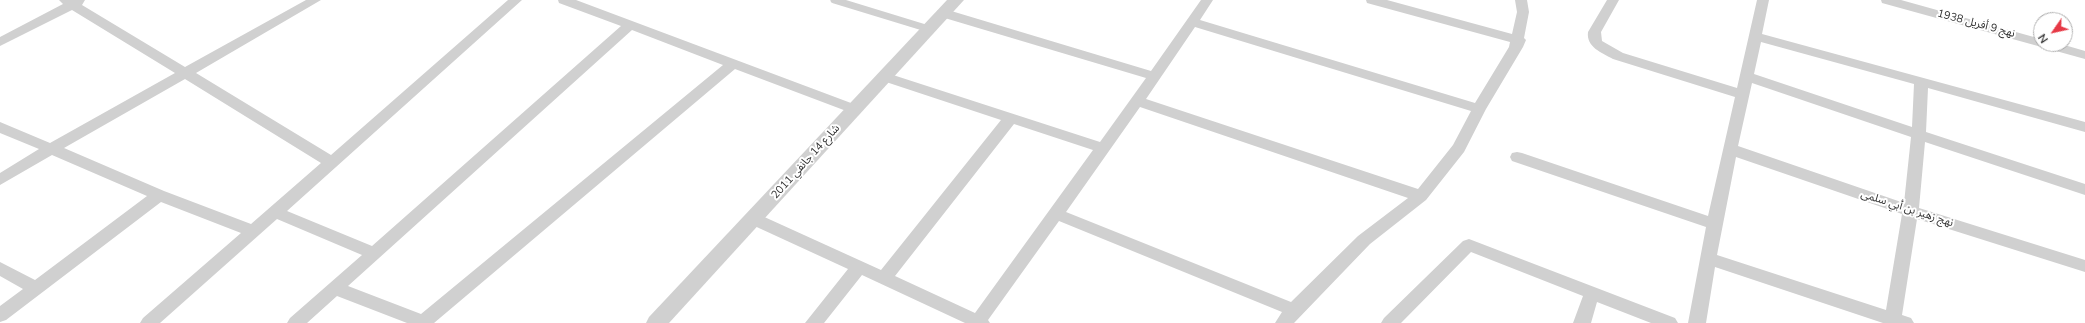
<!DOCTYPE html>
<html>
<head>
<meta charset="utf-8">
<style>
  body { margin:0 }
  #map { position:relative; width:2085px; height:323px; overflow:hidden; background:#fff; font-family:"Nunito Sans",sans-serif }
  canvas { display:block }
  .north { position:absolute; left:2033px; top:12px; width:40px; height:40px; box-sizing:border-box; background:#fff; border:1px solid #adadad; border-radius:50%; rotate:236deg; font-size:11px; font-weight:700; line-height:16px; text-align:center; color:#333 }
  .north::after { content:''; display:block; margin:auto; width:14px; height:18px; background:#e63946; clip-path:polygon(50% 0,100% 100%,50% 72%,0 100%) }
</style>
</head>
<body>
<div id="map">
<canvas width="2085" height="323"></canvas>
<div class="north">N</div>
</div>
<script>
const g = document.querySelector('canvas').getContext('2d');
g.lineJoin = 'round';
function trace(path, color, width, dash) { g.strokeStyle = color; g.lineWidth = width; g.lineCap = dash ? 'butt' : 'round'; g.setLineDash(dash || []); g.stroke(path); }
function paint(path, color) { g.fillStyle = color; g.fill(path, 'evenodd'); }
function write(font, color, halo, rows, align = 'center') {
  g.font = font + ' "Nunito Sans","Noto Sans Arabic",sans-serif'; g.lineWidth = 4; g.setLineDash([]); g.textBaseline = 'middle'; g.strokeStyle = halo; g.fillStyle = color; for (const [text, x, y, turn = 0] of rows) {
    g.save(); g.translate(x, y); g.rotate((+turn || 0) * Math.PI / 180); g.textAlign = isNaN(turn) ? turn : align; if (halo) g.strokeText(text, 0, 0); g.fillText(text, 0, 0); g.restore();
  }
}
const service = new Path2D(`
  M 834,0 L 929,29`);
const minor = new Path2D(`
  M 59,0 L 85,0 L 82,5 L 185,67 L 306,0 L 321,0 L 196,73 L 331,155 L 508,0 L 522,0 L 287,211 L 372,246 L 621,26 L 559,3 L 558,0 L 576,0 L 859,106 L 861,109 L 859,112 L 849,112 L 735,69 L 434,323 L 407,323 L 337,296 L 307,323 L 287,323 L 290,318 L 362,255 L 277,219 L 160,323 L 140,323 L 143,318 L 241,233 L 161,202 L 6,320 L 0,322 L 0,306 L 23,289 L 0,276 L 0,262 L 35,280 L 147,196 L 52,155 L 0,185 L 0,173 L 39,149 L 0,133 L 0,122 L 50,143 L 175,73 L 72,10 L 0,46 L 0,37 L 63,4 ZM 632,30 L 723,65 L 421,314 L 348,286 ZM 185,79 L 321,163 L 251,224 L 164,191 L 64,148 Z
  M 1201,0 L 1213,0 L 1200,20 L 1475,103 L 1509,47 L 1510,42 L 1367,3 L 1366,0 L 1387,0 L 1512,34 L 1517,12 L 1515,0 L 1527,0 L 1529,12 L 1524,38 L 1526,40 L 1523,47 L 1486,109 L 1464,152 L 1426,200 L 1370,244 L 1294,323 L 1275,323 L 1282,312 L 1059,221 L 988,320 L 990,323 L 965,323 L 862,275 L 824,323 L 805,323 L 848,269 L 748,223 L 746,219 L 748,215 L 754,213 L 760,215 L 881,270 L 1001,120 L 880,80 L 878,77 L 880,74 L 890,74 L 1100,142 L 1146,78 L 938,16 L 936,13 L 938,10 L 948,10 L 1151,71 ZM 1195,27 L 1471,111 L 1453,145 L 1418,189 L 1146,99 ZM 1140,107 L 1408,198 L 1358,236 L 1291,302 L 1066,212 ZM 1014,124 L 1093,150 L 975,313 L 895,276 Z
  M 1607,0 L 1619,0 L 1601,32 L 1602,41 L 1623,53 L 1737,88 L 1757,0 L 1769,0 L 1762,34 L 2085,122 L 2085,132 L 1928,88 L 1926,132 L 2085,184 L 2085,195 L 1925,142 L 1919,208 L 2085,260 L 2085,272 L 1917,219 L 1902,315 L 1911,318 L 1914,323 L 1883,323 L 1715,267 L 1706,323 L 1688,323 L 1706,227 L 1512,161 L 1510,157 L 1512,153 L 1517,152 L 1522,153 L 1708,216 L 1735,97 L 1613,59 C 1602,53 1586,47 1588,32 ZM 1761,42 L 1914,84 L 1912,127 L 1754,74 ZM 1752,83 L 1911,137 L 1904,203 L 1738,146 ZM 1736,157 L 1902,214 L 1886,310 L 1717,255 Z
  M 1881,0 L 1901,0 L 2041,39 L 2041,44 L 2061,44 L 2085,51 L 2085,59 L 1882,3 Z
  M 1469,239 L 1675,318 L 1678,323 L 1651,323 L 1597,302 L 1591,323 L 1573,323 L 1583,296 L 1471,252 L 1401,323 L 1381,323 L 1384,318 L 1463,241 Z`);
const tertiary = new Path2D(`
  M 947,0 L 964,0 L 669,323 L 646,323 L 649,317 Z`);
const streetNames = [
  ["نهج 9 أفريل 1938",1976,24,15],
  ["شارع 14 جانفي 2011",806,162,-48],
  ["نهج زهير بن أبي سلمى",1907,209,18]
];
trace(service, '#d0d0d0', 7);
paint(minor, '#d0d0d0');
paint(tertiary, '#d0d0d0');
write('11px', '#333', '#fff', streetNames);
</script>
</body>
</html>
